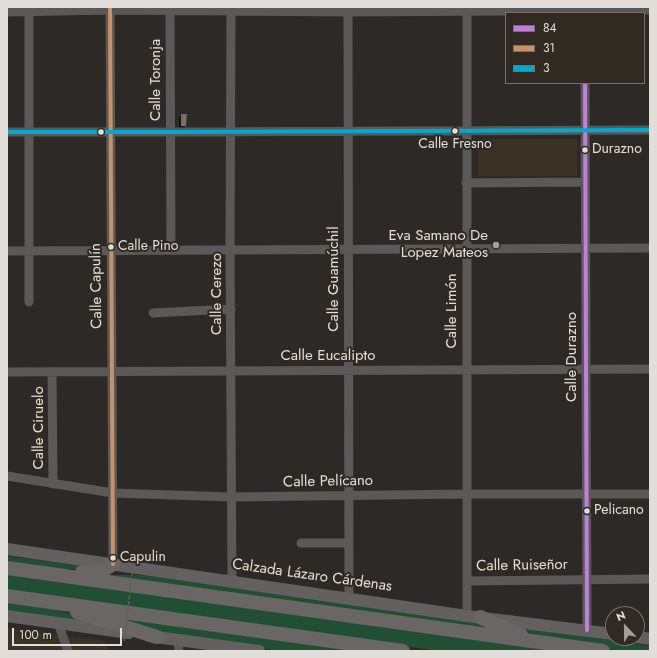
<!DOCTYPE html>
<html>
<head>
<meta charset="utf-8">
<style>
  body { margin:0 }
  #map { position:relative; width:657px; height:658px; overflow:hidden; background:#2c2926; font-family:Jost,sans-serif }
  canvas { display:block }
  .frame { position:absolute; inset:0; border:8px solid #e1ddd8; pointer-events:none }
  .legend { position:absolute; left:505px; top:12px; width:140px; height:72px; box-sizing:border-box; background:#302a22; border:1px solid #77726b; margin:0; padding:5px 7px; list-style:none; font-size:12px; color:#e1ddd8 }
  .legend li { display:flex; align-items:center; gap:8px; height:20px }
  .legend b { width:20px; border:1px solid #77726b }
  .north { position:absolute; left:605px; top:606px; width:40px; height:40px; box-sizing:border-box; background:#302a22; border:1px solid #77726b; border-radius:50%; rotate:338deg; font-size:11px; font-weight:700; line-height:16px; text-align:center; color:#e1ddd8 }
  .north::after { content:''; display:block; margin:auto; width:14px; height:18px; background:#a29e9a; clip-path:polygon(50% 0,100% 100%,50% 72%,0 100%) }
  .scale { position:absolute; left:12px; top:628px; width:110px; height:18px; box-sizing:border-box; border:2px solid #e1ddd8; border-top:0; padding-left:5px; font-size:12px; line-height:14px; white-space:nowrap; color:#e1ddd8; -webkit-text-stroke:3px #302a22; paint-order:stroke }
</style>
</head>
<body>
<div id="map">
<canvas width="657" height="658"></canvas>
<div class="frame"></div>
<ul class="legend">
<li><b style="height:5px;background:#c07fdc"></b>84</li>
<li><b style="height:5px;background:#c7916a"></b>31</li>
<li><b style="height:5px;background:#00a9ce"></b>3</li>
</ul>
<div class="north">N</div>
<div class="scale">100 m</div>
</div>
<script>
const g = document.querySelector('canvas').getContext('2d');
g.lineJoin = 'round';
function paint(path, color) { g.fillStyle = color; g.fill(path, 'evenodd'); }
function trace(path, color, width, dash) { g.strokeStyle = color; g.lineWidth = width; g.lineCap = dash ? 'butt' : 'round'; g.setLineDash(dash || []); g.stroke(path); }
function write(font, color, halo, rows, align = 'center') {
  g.font = font + ' Jost,sans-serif'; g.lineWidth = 4; g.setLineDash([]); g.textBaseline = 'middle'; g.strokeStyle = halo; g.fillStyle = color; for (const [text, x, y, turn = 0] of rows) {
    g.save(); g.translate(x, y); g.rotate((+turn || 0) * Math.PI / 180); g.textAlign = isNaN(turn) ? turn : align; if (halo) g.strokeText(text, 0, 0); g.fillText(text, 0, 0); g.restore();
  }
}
const built = new Path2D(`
  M 478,139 L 577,139 L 577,176 L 478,176 Z
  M 7,628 L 105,641 L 110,651 L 7,651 Z`);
const green = new Path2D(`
  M 7,556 L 103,569 L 35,569 L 7,564 Z
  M 7,575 L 554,651 L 439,651 L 7,590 Z
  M 76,575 L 143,575 L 478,621 L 512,637 Z
  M 7,603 L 54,609 L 113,627 L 7,612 Z
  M 98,615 L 354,651 L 280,651 L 157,634 Z
  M 504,624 L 650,646 L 650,651 L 624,651 L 541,640 Z`);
const shadow = new Path2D(`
  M 181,115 L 185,126 L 183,128 L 179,128 L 179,117 Z
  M 649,146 L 650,146 L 650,150 L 648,150 Z`);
const building = new Path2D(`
  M 181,114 L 187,114 L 186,126 L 181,126 Z`);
const minor = new Path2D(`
  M 110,7 L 113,564
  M 170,7 L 171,250
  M 231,7 L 230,249 L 232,581
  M 348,7 L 349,598
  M 467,7 L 467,616
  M 7,12 L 110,10 L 348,12 L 650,10
  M 585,83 L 587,630
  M 7,132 L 170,132 L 650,130
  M 466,183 L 585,182
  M 7,251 L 650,248
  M 29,302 L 29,7
  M 153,313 L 231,309
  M 7,372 L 650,369
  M 52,372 L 53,484
  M 7,476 L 113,493 L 231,497 L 467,494 L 650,494
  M 301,543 L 349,543
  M 467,581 L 650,579
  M 58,623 L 68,651
  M 178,640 L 179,651`);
const major = new Path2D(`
  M 7,549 L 467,616 L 613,634
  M 7,616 L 129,633
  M 149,636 L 259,651
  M 637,637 L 650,639`);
const highway = new Path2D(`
  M 7,568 L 603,651
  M 82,572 L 103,571 L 113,564
  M 7,596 L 403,651
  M 77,612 L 157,637
  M 480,617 L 521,635`);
const pathBridge = new Path2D(`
  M 124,641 L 134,558`);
const bus1 = new Path2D(`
  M 585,83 L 587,630`);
const bus2 = new Path2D(`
  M 110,7 L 113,564`);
const bus3 = new Path2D(`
  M 7,132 L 170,132 L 650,130`);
const markers = [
  [455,131,3.5,"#e1ddd8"],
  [101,132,3.5,"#e1ddd8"],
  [585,150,3.5,"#e1ddd8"],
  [496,245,4,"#a29e9a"],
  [111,247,3.5,"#e1ddd8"],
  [587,511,3.5,"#e1ddd8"],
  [113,558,3.5,"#e1ddd8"]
];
const busNames = [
  ["Calle Fresno",455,145,"center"],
  ["Durazno",592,150],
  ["Calle Pino",118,247],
  ["Pelicano",594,511],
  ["Capulin",120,558]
];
const streetNames = [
  ["Calle Toronja",156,80,-90],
  ["Calle Guamúchil",334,279,-90],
  ["Calle Capulín",97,286,-91],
  ["Calle Cerezo",217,294,-90],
  ["Calle Limón",452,311,-90],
  ["Calle Eucalipto",328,356],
  ["Calle Durazno",572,357,-90],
  ["Calle Ciruelo",39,428,-90],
  ["Calle Pelícano",328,482,-1],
  ["Calle Ruiseñor",522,566,-1],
  ["Calzada Lázaro Cárdenas",312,576,8]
];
const poiNames = [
  ["Eva Samano De",488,236],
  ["Lopez Mateos",488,253]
];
paint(built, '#3b3225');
paint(green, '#214f34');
paint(shadow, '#0007');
paint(building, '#797064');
trace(minor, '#5a5957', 9);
trace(major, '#63605f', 12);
trace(highway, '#696664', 14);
trace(pathBridge, '#615f5c', 1.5, [4, 2]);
trace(bus1, '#c07fdc', 4);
trace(bus2, '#c7916a', 4);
trace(bus3, '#00a9ce', 4);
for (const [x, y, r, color] of markers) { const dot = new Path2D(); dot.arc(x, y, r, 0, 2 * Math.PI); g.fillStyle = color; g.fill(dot); trace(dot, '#302a22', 1.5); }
write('14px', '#e1ddd8', '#302a22', busNames, 'left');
write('15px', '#e1ddd8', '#302a22', streetNames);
write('15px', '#e1ddd8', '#302a22', poiNames, 'right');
</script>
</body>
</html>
